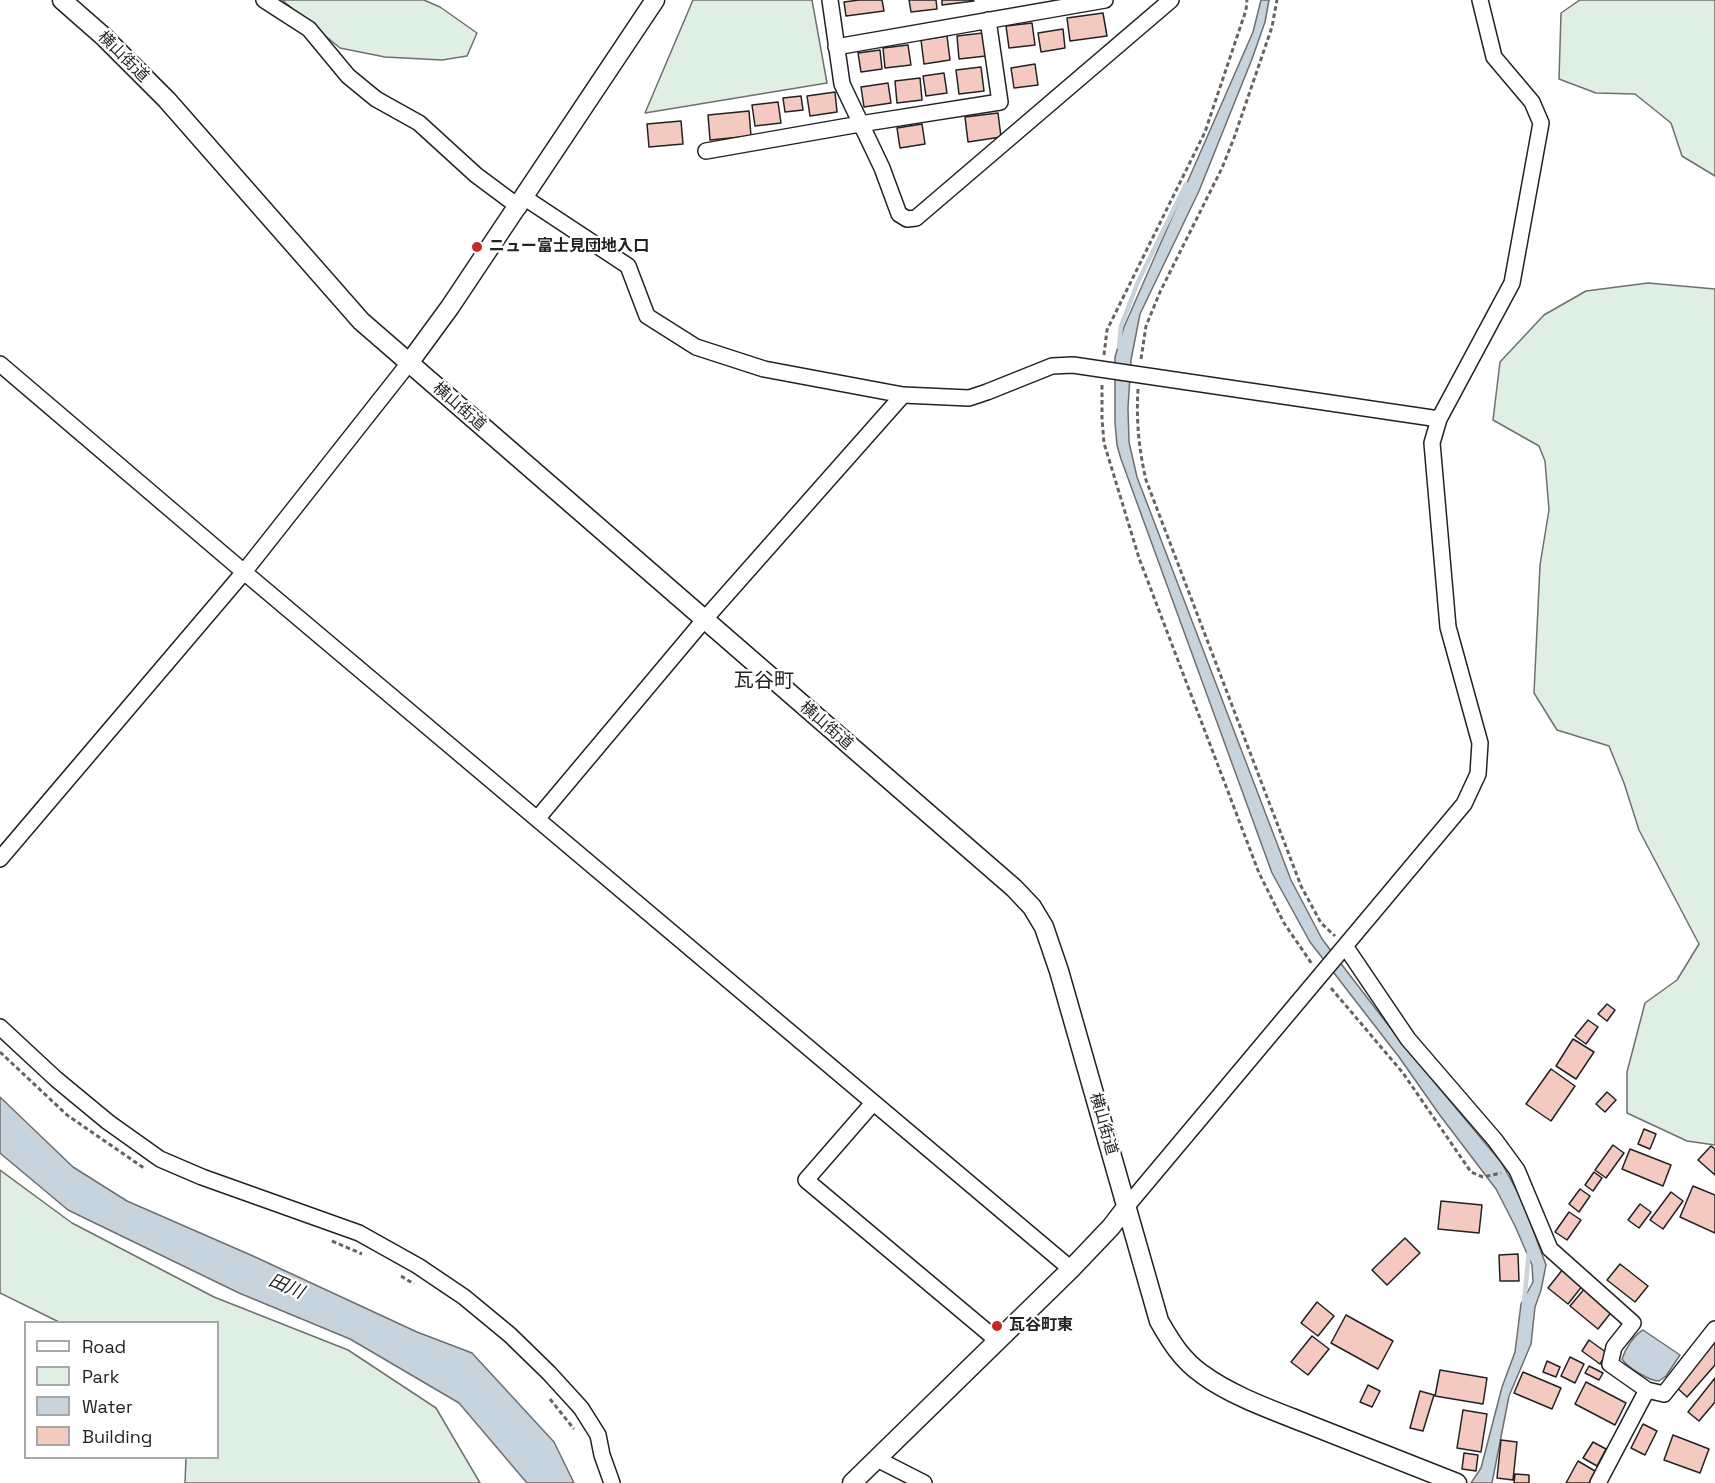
<!DOCTYPE html>
<html>
<head>
<meta charset="utf-8">
<style>
  body { margin:0 }
  #map { position:relative; width:1715px; height:1483px; overflow:hidden; background:#fff; font-family:"Space Grotesk",sans-serif }
  canvas { display:block }
  .legend { position:absolute; left:24px; top:1321px; width:195px; height:138px; box-sizing:border-box; background:#fff; border:2px solid #a7a7a7; margin:0; padding:8px 10px; list-style:none; font-size:18px; color:#222 }
  .legend li { display:flex; align-items:center; gap:12px; height:30px }
  .legend b { width:30px; border:2px solid #a7a7a7 }
</style>
</head>
<body>
<div id="map">
<canvas width="1715" height="1483"></canvas>
<ul class="legend">
<li><b style="height:8px;background:#fff"></b>Road</li>
<li><b style="height:16px;background:#e0efe3"></b>Park</li>
<li><b style="height:16px;background:#c7d3dd"></b>Water</li>
<li><b style="height:16px;background:#f3c9c0"></b>Building</li>
</ul>
</div>
<script>
const g = document.querySelector('canvas').getContext('2d');
g.lineJoin = 'round';
function paint(path, color) { g.fillStyle = color; g.fill(path, 'evenodd'); }
function trace(path, color, width, dash) { g.strokeStyle = color; g.lineWidth = width; g.lineCap = dash ? 'butt' : 'round'; g.setLineDash(dash || []); g.stroke(path); }
function write(font, color, halo, rows, align = 'center') {
  g.font = font + ' "Space Grotesk","Noto Sans JP",sans-serif'; g.lineWidth = 4.5; g.setLineDash([]); g.textBaseline = 'middle'; g.strokeStyle = halo; g.fillStyle = color; for (const [text, x, y, turn = 0] of rows) {
    g.save(); g.translate(x, y); g.rotate((+turn || 0) * Math.PI / 180); g.textAlign = isNaN(turn) ? turn : align; if (halo) g.strokeText(text, 0, 0); g.fillText(text, 0, 0); g.restore();
  }
}
const green = new Path2D(`
  M 282,0 L 424,0 L 440,7 L 477,33 L 467,56 L 442,60 L 385,57 L 340,48 Z
  M 693,0 L 812,0 L 827,83 L 645,113 Z
  M 1580,0 L 1715,0 L 1715,176 L 1682,156 L 1671,123 L 1635,94 L 1596,93 L 1559,79 L 1561,13 Z
  M 1648,283 L 1715,289 L 1715,1145 L 1687,1141 L 1627,1113 L 1627,1072 L 1645,1003 L 1677,980 L 1699,944 L 1639,830 L 1624,783 L 1609,746 L 1557,730 L 1534,693 L 1540,565 L 1549,510 L 1545,461 L 1539,446 L 1493,420 L 1500,362 L 1544,315 L 1586,291 Z
  M 0,1170 L 72,1223 L 214,1297 L 348,1350 L 436,1408 L 480,1483 L 185,1483 L 186,1458 L 218,1458 L 218,1322 L 59,1322 L 0,1293 Z`);
const water = new Path2D(`
  M 1261,0 L 1269,0 L 1265,22 L 1252,59 L 1199,191 L 1140,314 L 1131,360 L 1128,408 L 1129,442 L 1137,477 L 1291,880 L 1322,939 L 1409,1052 L 1501,1162 L 1522,1200 L 1546,1265 L 1541,1290 L 1535,1307 L 1531,1344 L 1509,1396 L 1492,1483 L 1471,1483 L 1481,1468 L 1502,1387 L 1515,1352 L 1521,1304 L 1533,1282 L 1532,1265 L 1515,1226 L 1496,1189 L 1439,1114 L 1399,1057 L 1310,942 L 1272,873 L 1121,459 L 1117,445 L 1115,423 L 1115,357 L 1124,327 L 1253,32 Z
  M 0,1097 L 73,1167 L 127,1201 L 253,1256 L 417,1332 L 472,1353 L 554,1442 L 574,1483 L 527,1483 L 459,1403 L 350,1339 L 239,1293 L 68,1210 L 0,1153 Z
  M 1643,1330 L 1680,1355 L 1666,1376 L 1659,1381 C 1649,1381 1627,1367 1622,1359 C 1625,1349 1634,1335 1643,1330 Z`);
const stream = new Path2D(`
  M 1119,347 L 1121,326 L 1138,282 L 1186,184
  M 1524,1303 L 1529,1252`);
const building = new Path2D(`
  M 859,0 L 882,0 L 884,11 L 846,16 L 844,2 Z
  M 909,0 L 936,0 L 937,9 L 911,12 Z
  M 942,0 L 973,0 L 974,1 L 942,5 Z
  M 1103,13 L 1107,36 L 1070,41 L 1067,18 Z
  M 1032,23 L 1035,45 L 1009,48 L 1006,26 Z
  M 1063,29 L 1065,48 L 1041,52 L 1038,33 Z
  M 983,33 L 986,56 L 959,59 L 957,36 Z
  M 947,36 L 950,60 L 924,64 L 921,40 Z
  M 908,45 L 911,65 L 885,68 L 883,48 Z
  M 880,50 L 882,69 L 861,72 L 858,53 Z
  M 1035,64 L 1038,85 L 1014,88 L 1011,68 Z
  M 981,67 L 984,91 L 959,94 L 956,70 Z
  M 944,73 L 947,93 L 926,96 L 923,76 Z
  M 920,78 L 922,100 L 897,103 L 895,81 Z
  M 888,83 L 891,103 L 864,107 L 861,87 Z
  M 835,92 L 837,112 L 810,116 L 807,96 Z
  M 801,96 L 803,110 L 785,112 L 783,98 Z
  M 778,102 L 781,123 L 755,126 L 752,105 Z
  M 749,111 L 751,136 L 710,140 L 708,115 Z
  M 998,113 L 1001,137 L 968,142 L 965,117 Z
  M 681,121 L 683,144 L 649,147 L 647,124 Z
  M 922,124 L 925,144 L 900,148 L 897,128 Z
  M 1607,1004 L 1615,1010 L 1607,1021 L 1598,1014 Z
  M 1588,1020 L 1598,1027 L 1586,1044 L 1575,1036 Z
  M 1573,1039 L 1594,1052 L 1576,1079 L 1556,1066 Z
  M 1551,1069 L 1575,1086 L 1551,1121 L 1526,1104 Z
  M 1607,1092 L 1616,1100 L 1605,1112 L 1596,1104 Z
  M 1644,1129 L 1656,1134 L 1650,1149 L 1638,1144 Z
  M 1613,1145 L 1624,1153 L 1606,1178 L 1595,1170 Z
  M 1711,1146 L 1715,1149 L 1715,1175 L 1698,1160 Z
  M 1630,1149 L 1671,1165 L 1663,1186 L 1622,1169 Z
  M 1594,1172 L 1602,1178 L 1593,1191 L 1585,1185 Z
  M 1693,1186 L 1715,1195 L 1715,1233 L 1680,1217 Z
  M 1580,1189 L 1590,1196 L 1579,1212 L 1569,1204 Z
  M 1671,1192 L 1683,1201 L 1663,1229 L 1650,1220 Z
  M 1441,1201 L 1482,1205 L 1479,1233 L 1438,1229 Z
  M 1640,1204 L 1651,1212 L 1639,1228 L 1628,1220 Z
  M 1569,1212 L 1581,1220 L 1567,1240 L 1555,1232 Z
  M 1405,1238 L 1420,1253 L 1387,1285 L 1372,1270 Z
  M 1518,1254 L 1519,1281 L 1500,1281 L 1499,1255 Z
  M 1620,1264 L 1648,1286 L 1635,1302 L 1607,1280 Z
  M 1563,1269 L 1583,1285 L 1568,1304 L 1548,1288 Z
  M 1586,1287 L 1613,1310 L 1598,1329 L 1570,1306 Z
  M 1317,1302 L 1334,1316 L 1318,1336 L 1301,1323 Z
  M 1346,1315 L 1393,1341 L 1378,1369 L 1331,1343 Z
  M 1312,1336 L 1329,1349 L 1308,1375 L 1291,1362 Z
  M 1715,1338 L 1715,1365 L 1687,1397 L 1674,1385 Z
  M 1589,1340 L 1607,1353 L 1600,1364 L 1582,1351 Z
  M 1570,1357 L 1584,1364 L 1575,1383 L 1561,1376 Z
  M 1547,1361 L 1560,1367 L 1556,1377 L 1543,1372 Z
  M 1589,1366 L 1603,1373 L 1599,1380 L 1585,1373 Z
  M 1440,1370 L 1487,1378 L 1483,1404 L 1435,1396 Z
  M 1523,1372 L 1561,1388 L 1552,1409 L 1514,1393 Z
  M 1715,1378 L 1715,1402 L 1699,1421 L 1688,1412 Z
  M 1586,1382 L 1626,1403 L 1615,1425 L 1575,1404 Z
  M 1368,1385 L 1380,1391 L 1372,1407 L 1360,1402 Z
  M 1420,1391 L 1434,1395 L 1423,1431 L 1410,1428 Z
  M 1463,1410 L 1487,1414 L 1481,1452 L 1457,1448 Z
  M 1643,1424 L 1657,1431 L 1645,1455 L 1631,1448 Z
  M 1673,1435 L 1709,1449 L 1700,1473 L 1664,1460 Z
  M 1501,1440 L 1517,1442 L 1513,1480 L 1497,1478 Z
  M 1593,1442 L 1606,1449 L 1597,1466 L 1583,1458 Z
  M 1464,1453 L 1478,1455 L 1476,1471 L 1462,1469 Z
  M 1578,1461 L 1595,1471 L 1589,1483 L 1566,1483 Z
  M 1515,1474 L 1529,1475 L 1529,1483 L 1514,1483 Z`);
const path = new Path2D(`
  M 1104,355 L 1107,330 L 1205,132 L 1246,10 L 1247,0
  M 1141,359 L 1146,326 L 1160,292 L 1222,168 L 1234,138 L 1272,27 L 1277,0
  M 1102,385 L 1102,419 L 1104,443 L 1139,558 L 1259,873 L 1284,923 L 1312,964
  M 1138,389 C 1136,421 1139,450 1146,480 L 1301,886 L 1321,923 L 1335,936
  M 1331,988 L 1403,1073 L 1471,1172 L 1483,1177 L 1501,1173
  M 0,1052 L 67,1115 L 144,1168
  M 332,1241 L 362,1254
  M 401,1276 L 414,1284
  M 550,1399 L 574,1429`);
const minor = new Path2D(`
  M 264,0 L 309,29 L 348,76 L 376,99 L 419,123 L 476,175 L 519,207
  M 830,0 L 842,84 L 882,168 L 899,214 L 907,219 L 916,218 L 1171,0
  M 836,47 L 1105,0
  M 706,151 L 860,124 L 1000,102 L 988,20
  M 525,198 L 628,266 L 647,316 L 696,347 L 764,369 L 903,395 L 969,398 L 987,392 L 1052,366 L 1073,365 L 1439,419
  M 0,364 L 244,572 L 1071,1269
  M 537,819 L 704,620 L 903,395
  M 0,859 L 244,572 L 409,363
  M 1345,946 L 1408,1039 L 1495,1140 L 1517,1170 L 1550,1249 L 1633,1323 L 1614,1347 L 1610,1364 L 1647,1390 L 1598,1483
  M 0,1027 L 56,1079 L 108,1122 L 160,1159 L 202,1177 L 359,1233 L 418,1266 L 464,1297 L 510,1335 L 549,1373 L 581,1408 L 598,1435 L 602,1455 L 612,1483
  M 873,1103 L 806,1180 L 998,1341
  M 1127,1206 L 1464,804 L 1478,774 L 1480,743 L 1448,627 L 1432,443 L 1439,419 L 1512,283 L 1541,123 L 1532,102 L 1494,57 L 1480,0
  M 1647,1390 L 1664,1394 L 1715,1329
  M 877,1459 L 924,1483`);
const tertiary = new Path2D(`
  M 62,0 L 103,36 L 167,100 L 361,321 L 1014,888 L 1032,907 L 1044,927 L 1059,971 L 1159,1321 C 1171,1342 1182,1360 1202,1374 C 1230,1395 1272,1410 1305,1423 C 1356,1443 1407,1463 1457,1483
  M 409,363 L 450,307 L 655,0
  M 852,1483 L 1071,1269 L 1111,1227 L 1127,1206`);
const markers = [
  [477,247,6,"#c62828"],
  [997,1326,6,"#c62828"]
];
const streetNames = [
  ["横山街道",123,57,45],
  ["横山街道",459,407,41],
  ["横山街道",826,726,41],
  ["横山街道",1103,1124,74]
];
const poiNames = [
  ["ニュー富士見団地入口",489,247],
  ["瓦谷町東",1009,1326]
];
const waterNames = [
  ["田川",286,1287,23]
];
const quarterNames = [
  ["瓦谷町",764,682]
];
paint(green, '#e0efe3');
trace(green, '#6f6f6f', 1.5);
paint(water, '#c7d3dd');
trace(water, '#6f6f6f', 1.5);
trace(stream, '#c7d3dd', 4.5);
paint(building, '#f3c9c0');
trace(building, '#222', 1.5);
trace(minor, '#222', 18);
trace(tertiary, '#222', 21);
trace(path, '#646464', 3, [4.5, 3]);
trace(minor, '#fff', 15);
trace(tertiary, '#fff', 18);
for (const [x, y, r, color] of markers) { const dot = new Path2D(); dot.arc(x, y, r, 0, 2 * Math.PI); g.fillStyle = color; g.fill(dot); trace(dot, '#fff', 2); }
write('16px', '#222', '#fff', streetNames);
write('bold 16px', '#222', '#fff', poiNames, 'left');
write('italic 18px', '#222', '#fff', waterNames);
write('20px', '#222', '#fff', quarterNames);
</script>
</body>
</html>
